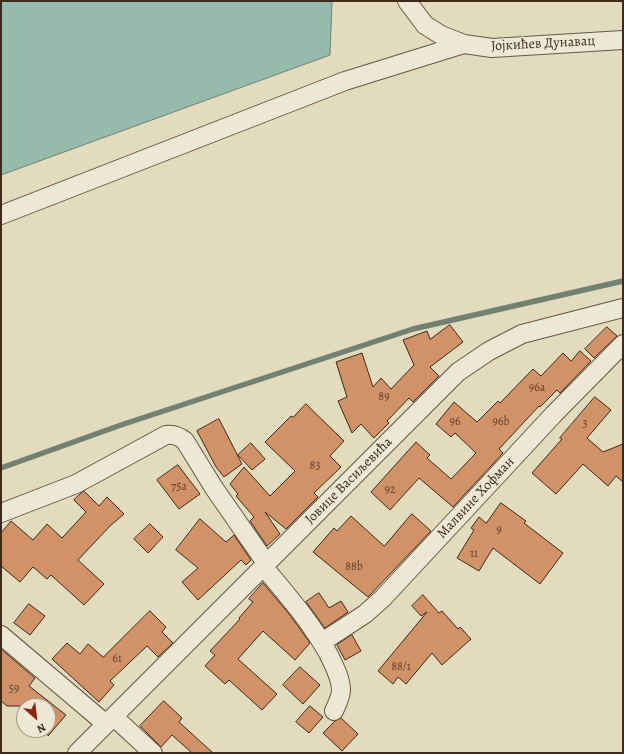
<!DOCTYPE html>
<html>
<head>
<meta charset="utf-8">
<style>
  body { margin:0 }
  #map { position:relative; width:624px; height:754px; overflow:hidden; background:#e3dbbd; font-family:Alegreya,serif }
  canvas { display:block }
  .frame { position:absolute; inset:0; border:2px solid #3f2919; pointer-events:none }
  .north { position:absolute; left:16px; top:698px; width:40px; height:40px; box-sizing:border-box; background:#ede8d4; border:1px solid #a79c89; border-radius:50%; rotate:152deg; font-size:11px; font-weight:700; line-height:16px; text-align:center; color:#3f2919 }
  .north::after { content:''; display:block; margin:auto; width:14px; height:18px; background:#8f2418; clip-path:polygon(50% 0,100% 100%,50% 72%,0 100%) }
</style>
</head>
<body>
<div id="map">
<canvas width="624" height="754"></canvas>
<div class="frame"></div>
<div class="north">N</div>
</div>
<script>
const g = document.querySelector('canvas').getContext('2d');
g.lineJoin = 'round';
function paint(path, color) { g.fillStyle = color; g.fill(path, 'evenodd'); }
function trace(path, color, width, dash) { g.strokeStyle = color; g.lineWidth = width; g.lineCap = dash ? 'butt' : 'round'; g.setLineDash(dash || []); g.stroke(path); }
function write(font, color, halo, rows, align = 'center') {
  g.font = font + ' Alegreya,serif'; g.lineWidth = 3; g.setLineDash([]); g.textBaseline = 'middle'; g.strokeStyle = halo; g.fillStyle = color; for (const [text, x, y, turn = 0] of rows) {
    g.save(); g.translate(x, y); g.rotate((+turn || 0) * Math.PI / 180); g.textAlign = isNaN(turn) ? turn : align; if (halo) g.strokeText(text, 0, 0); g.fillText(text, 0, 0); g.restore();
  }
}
const water = new Path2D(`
  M 1,1 L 332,1 L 330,55 L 1,175 Z`);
const stream = new Path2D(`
  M 1,468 L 121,425 L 413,329 L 623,281`);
const building = new Path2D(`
  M 450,325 L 463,342 L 430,367 L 439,376 L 413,402 L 409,398 L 387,421 L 389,423 L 374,438 L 361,424 L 352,433 L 338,401 L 347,397 L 336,362 L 362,353 L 373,387 L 381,378 L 391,389 L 414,365 L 403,340 L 427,331 L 430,339 Z
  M 607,327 L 617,336 L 594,358 L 585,349 Z
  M 580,351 L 591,361 L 560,393 L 557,390 L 540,407 L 539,406 L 499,449 L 503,453 L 453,507 L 419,478 L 390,510 L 371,492 L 416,442 L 430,455 L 427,458 L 451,479 L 476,453 L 455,433 L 451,437 L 436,424 L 454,402 L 477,422 L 498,401 L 500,403 L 533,369 L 541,376 L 563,353 L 571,361 Z
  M 595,397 L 611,410 L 587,438 L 603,452 L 623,444 L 623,482 L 616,476 L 608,486 L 583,464 L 556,494 L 532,473 L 562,439 L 560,438 Z
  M 306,404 L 344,441 L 330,456 L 341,467 L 314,493 L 318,497 L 286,529 L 265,512 L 280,534 L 267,546 L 250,521 L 254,517 L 236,496 L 238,494 L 230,484 L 244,467 L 270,496 L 295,471 L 265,442 L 291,416 L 293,417 Z
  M 219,419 L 242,464 L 224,477 L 216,467 L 197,431 Z
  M 251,443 L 265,459 L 252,470 L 238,455 Z
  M 178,465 L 200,494 L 179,509 L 157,480 Z
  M 84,491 L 99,506 L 107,497 L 124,514 L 110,526 L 78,560 L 104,584 L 84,605 L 51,575 L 47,579 L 33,567 L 20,582 L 1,566 L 1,533 L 11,521 L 33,540 L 47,524 L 62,538 L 86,512 L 74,500 Z
  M 501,503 L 526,521 L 524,523 L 563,553 L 540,584 L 493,548 L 479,571 L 457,558 L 474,530 L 471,528 L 479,517 L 486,523 Z
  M 412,514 L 431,531 L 368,597 L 313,552 L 334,528 L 337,531 L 351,516 L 384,546 Z
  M 200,519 L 226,542 L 234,535 L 251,560 L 246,565 L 241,560 L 198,600 L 182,582 L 198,568 L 176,550 Z
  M 150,524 L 163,537 L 148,553 L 134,539 Z
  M 263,583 L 290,615 L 310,643 L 295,660 L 263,631 L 238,659 L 277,694 L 262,710 L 229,680 L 225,684 L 205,666 L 215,655 L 210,651 L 240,619 L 239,618 L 253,602 L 249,599 Z
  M 319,593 L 329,608 L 341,601 L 348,612 L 325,628 L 306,602 Z
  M 423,595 L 439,613 L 442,611 L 458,629 L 460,627 L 471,639 L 442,665 L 432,653 L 406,684 L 398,677 L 393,684 L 378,671 L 427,612 L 421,616 L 412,606 Z
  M 29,604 L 45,616 L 30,635 L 14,623 Z
  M 150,611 L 166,627 L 162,632 L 173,643 L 158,657 L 147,646 L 110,681 L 114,685 L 99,702 L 52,659 L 67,643 L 80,654 L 88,644 L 103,657 Z
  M 352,635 L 361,651 L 345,660 L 337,645 Z
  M 1,649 L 35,678 L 29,686 L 66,715 L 48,736 L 48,706 L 7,706 L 1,701 Z
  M 300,667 L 320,685 L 303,704 L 283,685 Z
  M 164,701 L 182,718 L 179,722 L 213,753 L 192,753 L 172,735 L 161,747 L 140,726 Z
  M 310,706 L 323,717 L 309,733 L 296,722 Z
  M 341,718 L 358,734 L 342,751 L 323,733 L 335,721 Z`);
const minor = new Path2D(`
  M 407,1 L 425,25 L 441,35 L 464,44 L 492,48 L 623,40
  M 1,215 L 345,81 L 464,44
  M 1,513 L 76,484 L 166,435 C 174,434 179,436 185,441 L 214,488 L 266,563
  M 263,566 C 287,595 311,622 329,655 C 334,666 341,678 341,690 C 341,697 337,704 334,711
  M 1,635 L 106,724
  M 322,642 L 365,614 L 383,598 L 554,414 L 623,344
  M 114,717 L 153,753
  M 77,753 L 458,372 L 489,351 L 522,334 L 623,308`);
const numberNames = [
  ["96a",537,388],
  ["89",384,397],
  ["96",455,422],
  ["96b",501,422],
  ["3",585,424],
  ["83",315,466],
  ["75a",179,487],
  ["92",390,490],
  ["9",499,530],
  ["11",474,554],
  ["88b",354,567],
  ["61",117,659],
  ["88/1",401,667],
  ["59",14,689]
];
const streetNames = [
  ["Јојкићев Дунавац",543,44,-3],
  ["Јовице Васиљевића",349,481,-45],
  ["Малвине Хофман",476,498,-47]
];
paint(water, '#96bbad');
trace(water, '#738172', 1);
trace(stream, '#738172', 5.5);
paint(building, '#d19268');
trace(building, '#3f2919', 1);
trace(minor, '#685642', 20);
trace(minor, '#ede8d4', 18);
write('12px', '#64432d', null, numberNames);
write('14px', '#3f2919', '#ede8d4', streetNames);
</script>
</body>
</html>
